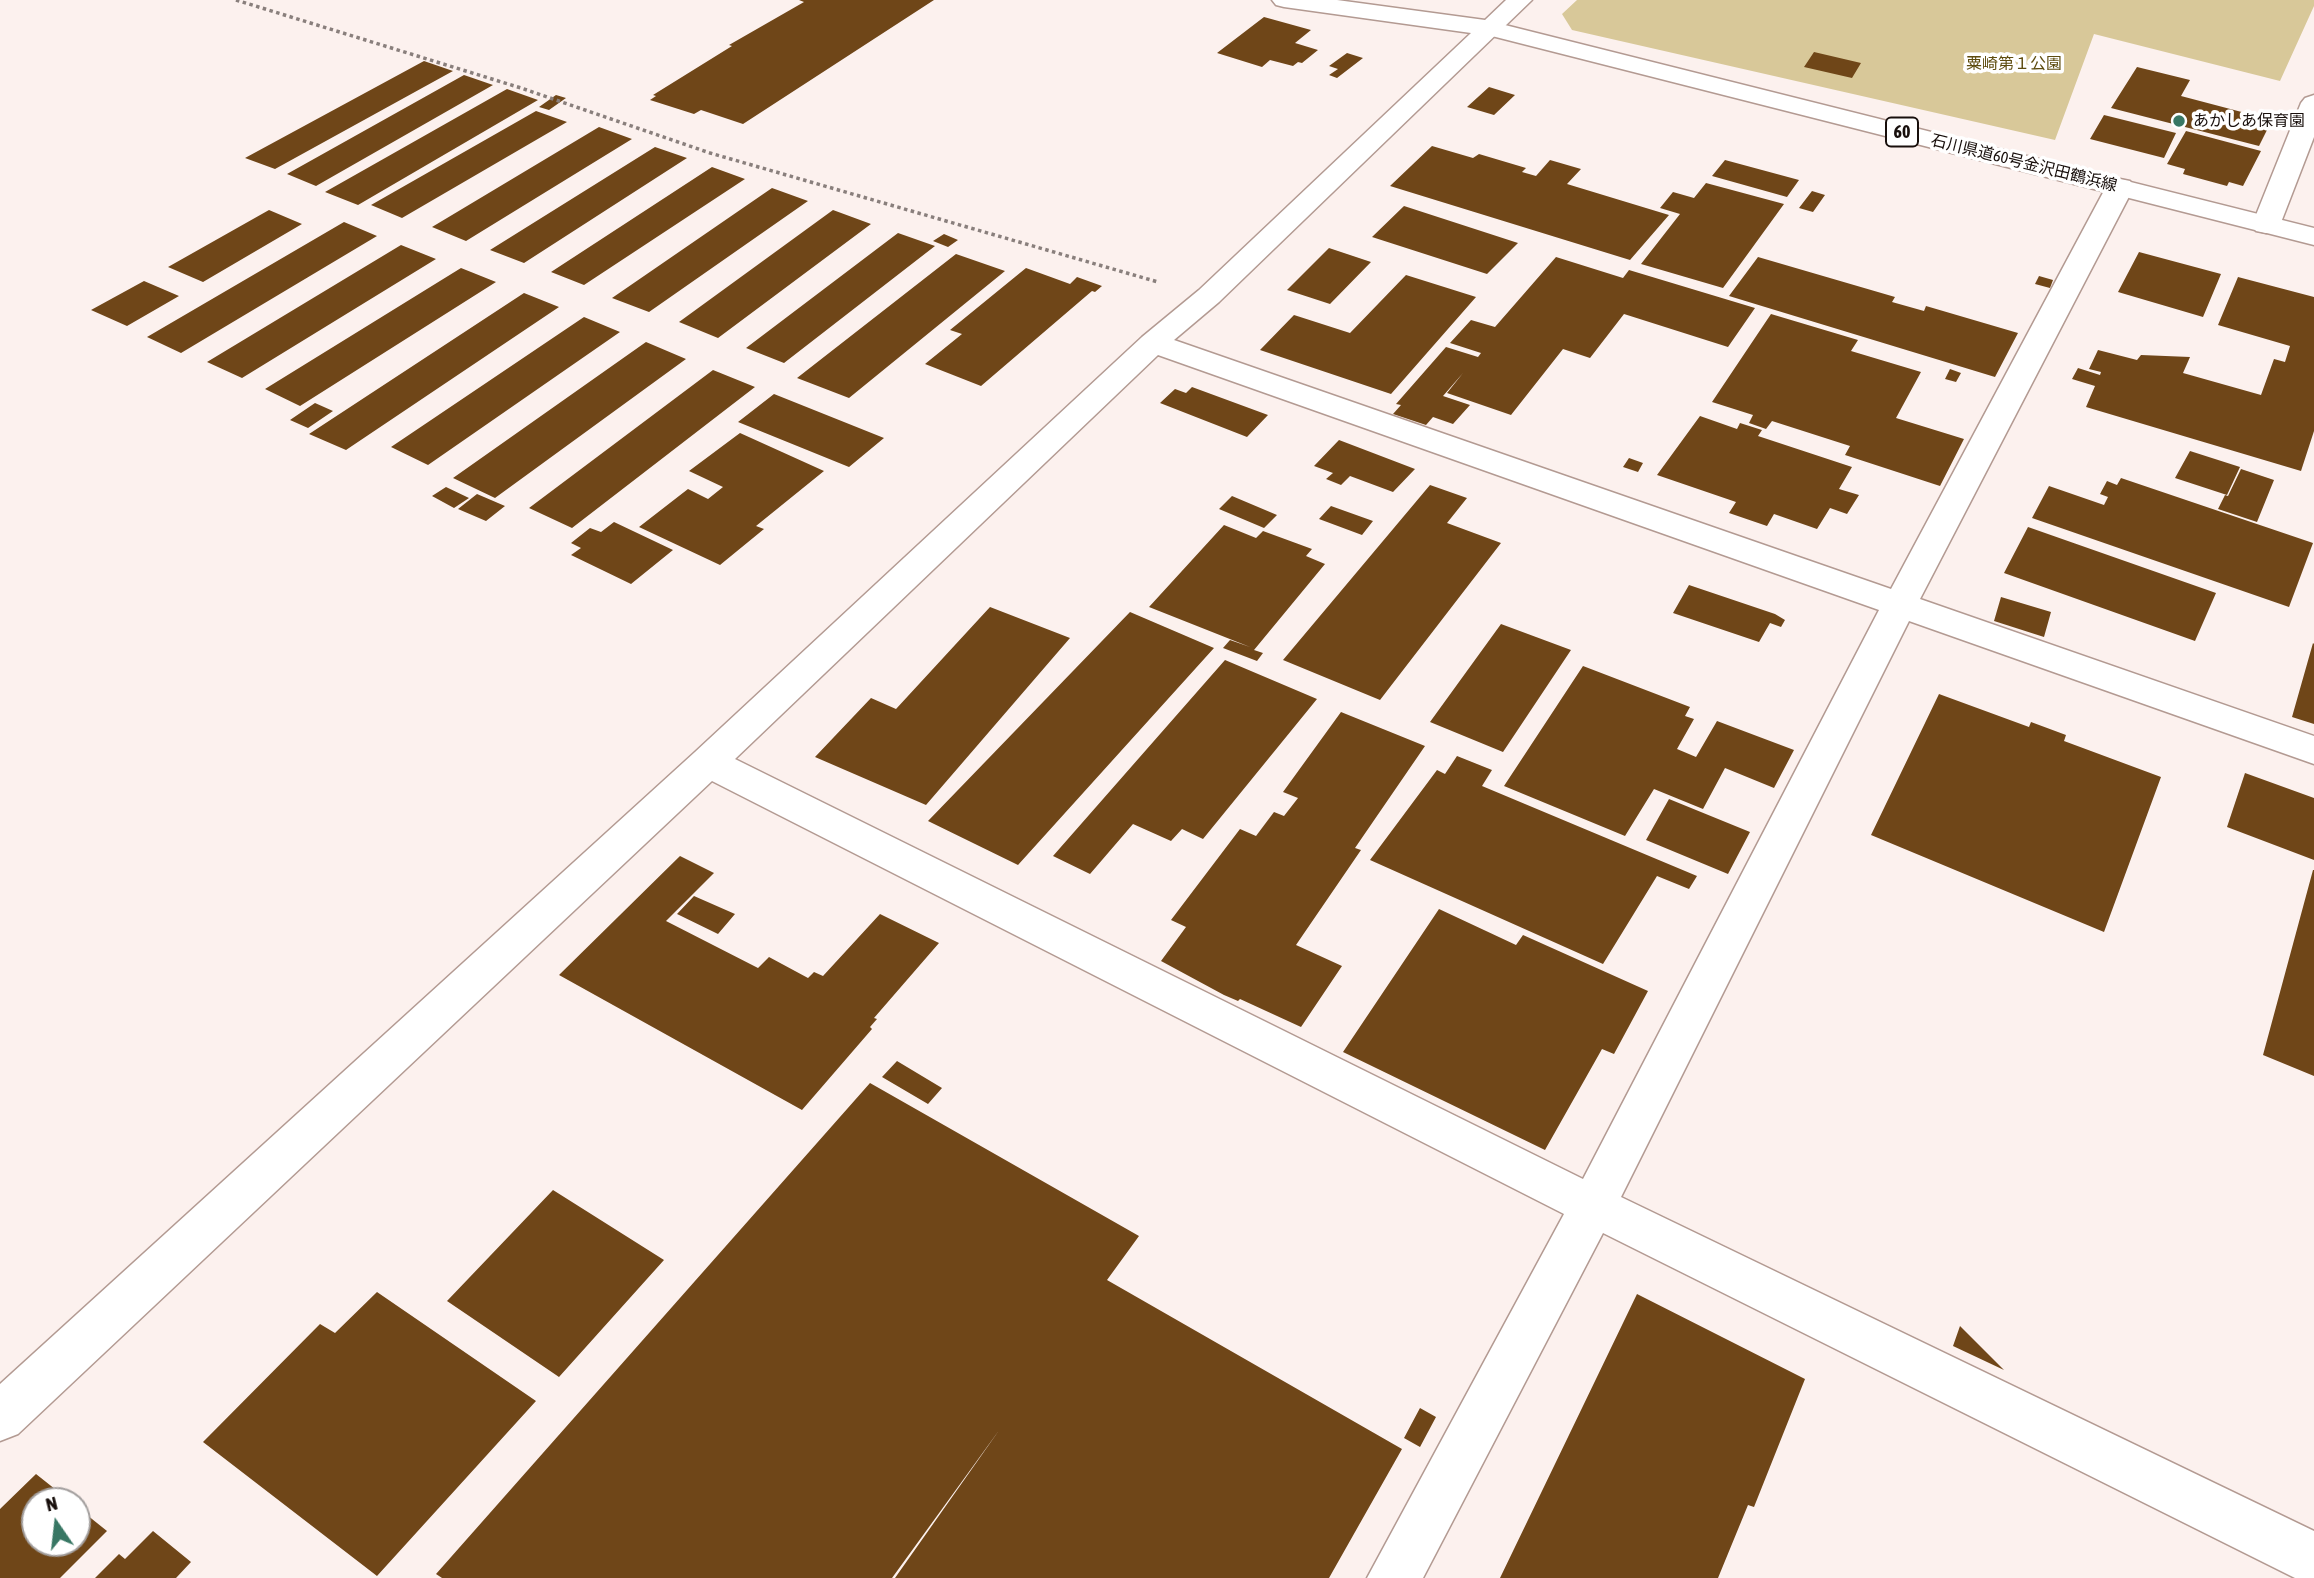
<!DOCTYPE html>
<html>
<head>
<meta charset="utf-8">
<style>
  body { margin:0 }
  #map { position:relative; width:2314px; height:1578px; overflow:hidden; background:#fcf1ee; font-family:"Asap Condensed",sans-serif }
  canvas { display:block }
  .north { position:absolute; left:21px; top:1487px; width:70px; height:70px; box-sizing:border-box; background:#fff; border:2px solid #a39f9e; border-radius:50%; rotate:346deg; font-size:19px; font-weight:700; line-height:28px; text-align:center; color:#180f0c }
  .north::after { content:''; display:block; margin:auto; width:24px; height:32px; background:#387764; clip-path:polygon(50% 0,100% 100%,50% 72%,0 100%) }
</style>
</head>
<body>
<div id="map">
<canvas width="2314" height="1578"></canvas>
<div class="north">N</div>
</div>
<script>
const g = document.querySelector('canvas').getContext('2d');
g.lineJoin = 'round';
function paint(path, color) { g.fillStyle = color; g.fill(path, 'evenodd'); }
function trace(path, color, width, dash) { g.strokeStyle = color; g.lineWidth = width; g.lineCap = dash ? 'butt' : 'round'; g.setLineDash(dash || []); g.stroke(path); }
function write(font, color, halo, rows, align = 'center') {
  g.font = font + ' "Asap Condensed","Noto Sans JP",sans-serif'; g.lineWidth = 7; g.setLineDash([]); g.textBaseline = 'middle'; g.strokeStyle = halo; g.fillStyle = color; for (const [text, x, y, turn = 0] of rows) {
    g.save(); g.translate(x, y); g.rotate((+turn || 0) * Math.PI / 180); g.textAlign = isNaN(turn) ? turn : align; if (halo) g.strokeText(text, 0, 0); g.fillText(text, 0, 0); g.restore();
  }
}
const green = new Path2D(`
  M 1577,0 L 2314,0 L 2314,6 L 2280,81 L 2094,34 L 2055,140 L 1572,30 L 1562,14 Z`);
const building = new Path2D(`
  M 799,0 L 934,0 L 743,124 L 701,110 L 694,114 L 650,100 L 656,96 L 653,95 L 732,46 L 729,45 L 804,2 Z
  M 1264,17 L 1311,30 L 1295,43 L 1318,50 L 1302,63 L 1298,62 L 1293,66 L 1270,60 L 1262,67 L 1217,53 Z
  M 1814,52 L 1861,63 L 1852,78 L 1804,67 Z
  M 1347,53 L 1363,58 L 1337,78 L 1329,75 L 1338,69 L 1329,66 Z
  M 424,61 L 453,71 L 275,169 L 245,158 Z
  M 2137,67 L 2190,80 L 2181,96 L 2272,120 L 2259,146 L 2111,108 Z
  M 464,75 L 493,85 L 316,186 L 287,174 Z
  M 1489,87 L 1515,95 L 1494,115 L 1467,107 Z
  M 507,89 L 538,100 L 358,205 L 325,192 Z
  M 556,95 L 566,98 L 549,110 L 539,107 Z
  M 536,111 L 567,122 L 402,218 L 371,205 Z
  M 2104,115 L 2176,133 L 2164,158 L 2090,139 Z
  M 599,127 L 632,139 L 466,241 L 432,227 Z
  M 2186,131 L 2261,151 L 2243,186 L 2229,182 L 2227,186 L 2183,174 L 2185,169 L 2167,164 Z
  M 1432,146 L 1473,158 L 1479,154 L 1526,168 L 1522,172 L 1536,176 L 1550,160 L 1581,169 L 1567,184 L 1669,215 L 1630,260 L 1390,186 Z
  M 655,147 L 687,158 L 524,263 L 490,250 Z
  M 1725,160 L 1799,180 L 1787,197 L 1712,176 Z
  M 712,167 L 745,179 L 584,285 L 551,272 Z
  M 1706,183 L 1784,204 L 1723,288 L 1641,264 L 1680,214 L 1660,208 L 1673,192 L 1694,198 Z
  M 772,188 L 808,201 L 649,312 L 612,298 Z
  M 1812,191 L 1825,195 L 1813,212 L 1799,208 Z
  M 1404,206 L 1518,243 L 1487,274 L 1372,237 Z
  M 269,210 L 302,224 L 203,282 L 168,267 Z
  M 833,210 L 871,224 L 718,338 L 679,322 Z
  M 344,222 L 377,236 L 181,353 L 147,337 Z
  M 898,233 L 935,246 L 784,363 L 746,348 Z
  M 944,234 L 958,240 L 948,247 L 933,241 Z
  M 401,245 L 436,259 L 242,378 L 207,362 Z
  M 1329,248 L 1371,262 L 1330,304 L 1287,290 Z
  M 2139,252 L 2221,274 L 2203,317 L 2118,292 Z
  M 956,254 L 1005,271 L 849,398 L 797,378 Z
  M 1556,257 L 1623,278 L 1629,270 L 1755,308 L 1728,347 L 1624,314 L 1590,358 L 1563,349 L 1511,415 L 1447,393 L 1463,373 L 1443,396 L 1470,405 L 1453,424 L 1433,417 L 1426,425 L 1393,414 L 1401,405 L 1396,404 L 1446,347 L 1478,357 L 1481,353 L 1450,343 L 1471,320 L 1495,327 Z
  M 1758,257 L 1895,297 L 1892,302 L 1924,311 L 1926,306 L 2018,333 L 1995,377 L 1729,296 Z
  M 461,268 L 496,282 L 300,406 L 265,389 Z
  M 1026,268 L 1070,284 L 1077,277 L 1102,286 L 1095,292 L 1092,291 L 981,386 L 925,364 L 962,334 L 950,330 Z
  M 1406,275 L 1476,297 L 1391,394 L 1260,350 L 1294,315 L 1350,333 Z
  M 2039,276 L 2053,280 L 2050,288 L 2035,284 Z
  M 2238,277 L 2314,297 L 2314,431 L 2301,471 L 2086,407 L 2095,386 L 2072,379 L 2078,368 L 2100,375 L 2101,372 L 2089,369 L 2098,350 L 2137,360 L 2141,355 L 2190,357 L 2183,373 L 2261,395 L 2274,359 L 2285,362 L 2290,346 L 2218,325 Z
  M 144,281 L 179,296 L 127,326 L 91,310 Z
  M 524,293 L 559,307 L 346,450 L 309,434 Z
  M 1771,314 L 1858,340 L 1851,351 L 1921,372 L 1896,418 L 1964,439 L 1940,486 L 1845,455 L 1850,446 L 1772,421 L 1766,429 L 1749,423 L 1753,415 L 1712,402 Z
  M 584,317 L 620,332 L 428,465 L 391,447 Z
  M 646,342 L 686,359 L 495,498 L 453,478 Z
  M 1950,369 L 1961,373 L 1956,382 L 1945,379 Z
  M 713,370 L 755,387 L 572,528 L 529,508 Z
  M 1192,387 L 1268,415 L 1247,437 L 1160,403 L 1175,389 L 1186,393 Z
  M 774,394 L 884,438 L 849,467 L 738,422 Z
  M 315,403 L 333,411 L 308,428 L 290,420 Z
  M 1700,416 L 1737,429 L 1740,423 L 1762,430 L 1758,436 L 1852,467 L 1839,489 L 1859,495 L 1847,514 L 1830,508 L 1817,529 L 1774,514 L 1767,526 L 1729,513 L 1736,502 L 1657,475 Z
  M 740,433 L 824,471 L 756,526 L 764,529 L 720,565 L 639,527 L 688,489 L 708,499 L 723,487 L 689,471 Z
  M 1339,440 L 1415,469 L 1393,492 L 1350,476 L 1341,485 L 1326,479 L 1333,473 L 1314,466 Z
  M 2190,451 L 2240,467 L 2227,495 L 2175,478 Z
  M 1629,458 L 1643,463 L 1638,472 L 1623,467 Z
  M 2241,469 L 2274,480 L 2257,522 L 2218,509 L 2225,495 L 2228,496 Z
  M 2121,478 L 2313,543 L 2289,607 L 2032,518 L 2049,486 L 2104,505 L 2108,497 L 2100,494 L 2107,481 L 2117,485 Z
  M 1430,485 L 1467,498 L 1447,523 L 1501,543 L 1380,700 L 1283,660 Z
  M 446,487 L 469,498 L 454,508 L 432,496 Z
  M 477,494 L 505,506 L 486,521 L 458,509 Z
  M 1232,496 L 1277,515 L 1264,528 L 1219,509 Z
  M 1331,506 L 1373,521 L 1362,535 L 1319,519 Z
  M 614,522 L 673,550 L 631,584 L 571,555 L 581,548 L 571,543 L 590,528 L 601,532 Z
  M 1224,525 L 1256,538 L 1263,531 L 1312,549 L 1306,556 L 1325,564 L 1254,650 L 1263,653 L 1257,661 L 1223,648 L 1230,640 L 1250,647 L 1149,607 Z
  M 2028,527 L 2216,593 L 2195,641 L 2004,573 Z
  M 1689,585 L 1775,614 L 1785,620 L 1781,627 L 1770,623 L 1759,642 L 1673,613 Z
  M 2001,597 L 2051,612 L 2044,637 L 1994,621 Z
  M 990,607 L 1070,638 L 926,805 L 815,757 L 871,698 L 896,709 Z
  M 1130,612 L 1214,648 L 1018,865 L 928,821 Z
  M 1501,624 L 1571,650 L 1503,752 L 1430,722 Z
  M 2313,643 L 2314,644 L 2314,724 L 2292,717 Z
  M 1225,660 L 1317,699 L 1203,839 L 1182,829 L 1171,841 L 1133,824 L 1090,874 L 1053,856 Z
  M 1583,666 L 1690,707 L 1685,716 L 1694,719 L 1677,749 L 1696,757 L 1717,721 L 1794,750 L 1774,788 L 1725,768 L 1703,809 L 1654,789 L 1625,836 L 1504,786 Z
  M 1939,694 L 2029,727 L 2031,722 L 2066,735 L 2064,741 L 2161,777 L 2104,932 L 1871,835 Z
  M 1341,712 L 1425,746 L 1355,848 L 1361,850 L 1296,945 L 1342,966 L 1301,1027 L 1240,999 L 1238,1001 L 1224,995 L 1161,961 L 1186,927 L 1171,920 L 1240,829 L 1256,836 L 1274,812 L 1284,816 L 1298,798 L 1283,792 Z
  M 1457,756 L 1492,770 L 1482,786 L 1697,876 L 1689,889 L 1657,876 L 1603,964 L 1370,860 L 1437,770 L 1445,774 Z
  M 2245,773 L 2314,798 L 2314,860 L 2227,827 Z
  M 1669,799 L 1750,832 L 1728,874 L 1646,840 Z
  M 680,856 L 714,873 L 666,921 L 758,968 L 769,957 L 808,978 L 814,972 L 823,976 L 880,914 L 939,943 L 874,1018 L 877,1019 L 870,1027 L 872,1029 L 802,1110 L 559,975 Z
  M 2313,870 L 2314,870 L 2314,1076 L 2263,1055 Z
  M 694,896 L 735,914 L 718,934 L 677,914 Z
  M 1439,909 L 1516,945 L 1523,935 L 1648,991 L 1614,1054 L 1602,1049 L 1545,1150 L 1343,1052 Z
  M 897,1061 L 942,1088 L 928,1104 L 882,1077 Z
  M 870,1083 L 1139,1236 L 1107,1280 L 1402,1449 L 1329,1578 L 895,1578 L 1000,1429 L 892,1578 L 442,1578 L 436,1574 Z
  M 553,1190 L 664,1260 L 559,1377 L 447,1301 Z
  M 377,1292 L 536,1401 L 377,1576 L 203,1442 L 320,1324 L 335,1333 Z
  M 1637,1294 L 1805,1379 L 1754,1507 L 1748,1505 L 1718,1578 L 1500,1578 Z
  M 1960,1326 L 2004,1370 L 1953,1346 Z
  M 1420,1408 L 1436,1417 L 1420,1447 L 1404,1438 Z
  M 36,1474 L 70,1501 L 35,1501 L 35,1543 L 77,1543 L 77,1507 L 107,1531 L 60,1578 L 0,1578 L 0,1509 Z
  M 153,1531 L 191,1562 L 176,1578 L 95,1578 L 119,1554 L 125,1559 Z`);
const path = new Path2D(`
  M 236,0 L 521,88 L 710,153 L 1158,282`);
const minor = new Path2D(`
  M 1272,0 L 1337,0 L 1485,20 L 1506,0 L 1532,0 L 1219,302 L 1174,340 L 1891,589 L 2106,187 L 2110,181 L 2120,179 L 2130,181 L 2134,187 L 1920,599 L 2314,736 L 2314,764 L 1909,621 L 1621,1197 L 2314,1531 L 2314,1578 L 2295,1578 L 1603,1233 L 1423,1578 L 1367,1578 L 1564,1214 L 712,781 L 18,1434 L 0,1441 L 0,1384 L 695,752 L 1142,337 L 1199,290 L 1471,33 L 1284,7 L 1276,5 ZM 1158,355 L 1879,610 L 1583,1179 L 735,759 Z
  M 2314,95 L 2314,137 L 2280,225 L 2276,231 L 2266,233 L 2256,231 L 2252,225 L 2301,103 L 2305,98 Z`);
const major = new Path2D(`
  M 1489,21 L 2314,228 L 2314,245 L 1480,33 L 1477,28 L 1480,23 Z`);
const markers = [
  [2179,121,7,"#387764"]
];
const farParknames = [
  ["粟崎第１公園",2014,64]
];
const farPoinames = [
  ["あかしあ保育園",2193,121]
];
const farStreetnames = [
  ["石川県道60号金沢田鶴浜線",2024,163,14]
];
const shields = [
  [1902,132,32]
];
const shieldNames = [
  ["60",1902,132]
];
paint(green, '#d8c899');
paint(building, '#6f4618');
trace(minor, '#b39a92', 3);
trace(major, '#b39a92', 3);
trace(path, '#897f7c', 3.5, [3.5, 3.5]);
paint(minor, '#fff');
paint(major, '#fff');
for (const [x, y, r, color] of markers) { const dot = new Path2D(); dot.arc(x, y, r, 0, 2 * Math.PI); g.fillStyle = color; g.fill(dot); trace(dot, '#fff', 2.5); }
write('16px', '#5e4c0f', '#fff', farParknames);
write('16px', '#180f0c', '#fff', farPoinames, 'left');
write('16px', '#180f0c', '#fff', farStreetnames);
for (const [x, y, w] of shields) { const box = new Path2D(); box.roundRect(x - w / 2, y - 14.5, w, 29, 5); g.fillStyle = '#fff'; g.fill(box); trace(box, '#180f0c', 2); }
write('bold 18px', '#180f0c', null, shieldNames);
</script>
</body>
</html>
